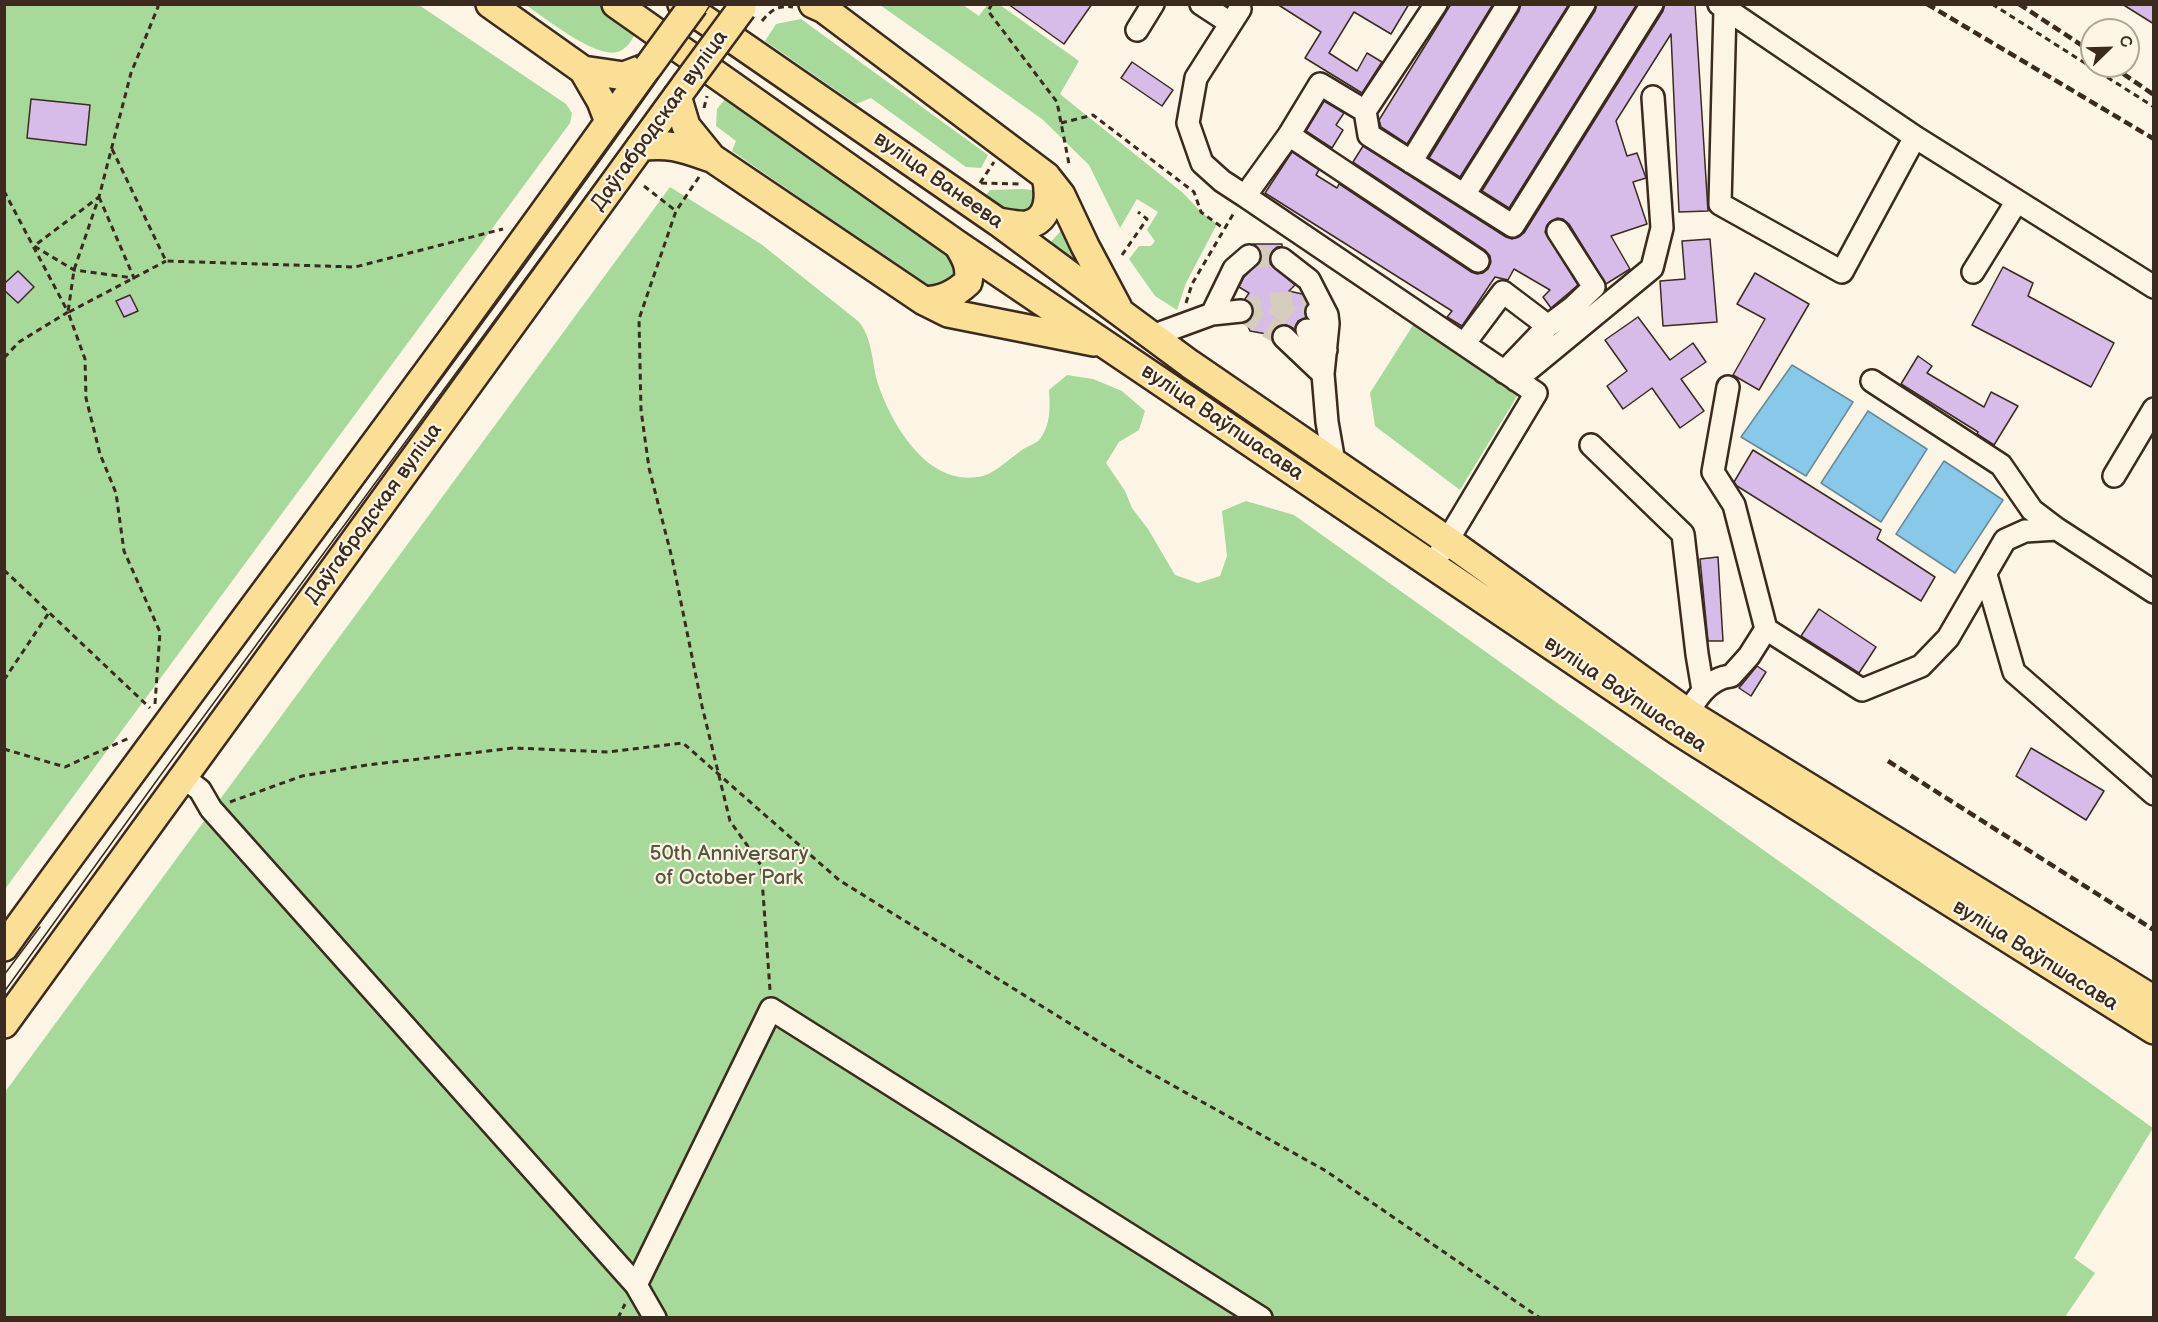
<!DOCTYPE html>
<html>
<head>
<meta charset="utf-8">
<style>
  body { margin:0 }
  #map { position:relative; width:2158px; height:1322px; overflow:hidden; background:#fcf5e5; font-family:"Balsamiq Sans",sans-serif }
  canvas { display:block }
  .frame { position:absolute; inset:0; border:6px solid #3b2a1e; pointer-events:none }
  .north { position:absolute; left:2080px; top:18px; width:60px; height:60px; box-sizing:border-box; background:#fcf5e5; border:2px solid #afa495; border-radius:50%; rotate:67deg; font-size:16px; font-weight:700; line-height:24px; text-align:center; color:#3b2a1e }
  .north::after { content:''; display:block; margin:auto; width:21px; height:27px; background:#3b2a1e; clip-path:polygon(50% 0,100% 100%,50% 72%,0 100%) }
</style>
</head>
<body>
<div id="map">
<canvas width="2158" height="1322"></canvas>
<div class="frame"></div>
<div class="north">С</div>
</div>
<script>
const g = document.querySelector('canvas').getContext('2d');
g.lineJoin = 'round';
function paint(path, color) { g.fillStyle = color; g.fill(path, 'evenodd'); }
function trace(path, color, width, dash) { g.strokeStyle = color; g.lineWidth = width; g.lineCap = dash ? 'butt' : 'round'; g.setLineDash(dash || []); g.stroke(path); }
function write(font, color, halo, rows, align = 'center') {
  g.font = font + ' "Balsamiq Sans",sans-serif'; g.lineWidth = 4.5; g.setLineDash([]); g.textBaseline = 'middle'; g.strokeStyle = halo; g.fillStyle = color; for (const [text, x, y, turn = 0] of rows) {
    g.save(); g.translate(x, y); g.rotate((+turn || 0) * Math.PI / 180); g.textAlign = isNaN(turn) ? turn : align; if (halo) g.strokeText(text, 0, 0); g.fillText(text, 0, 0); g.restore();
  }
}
const green = new Path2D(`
  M 5,5 L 419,5 L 566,104 L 572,113 L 570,123 L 5,889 Z
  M 526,5 L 601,5 L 637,29 C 633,38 630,46 620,51 C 599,62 544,17 526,5 Z
  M 880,5 L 963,5 L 979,16 L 987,5 L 1000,5 L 1079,61 L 1060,94 L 1183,193 L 1201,212 L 1217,224 L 1186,283 L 1177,310 L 1155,296 L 1129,259 L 1139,246 L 1151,246 L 1155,241 L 1147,230 L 1158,212 L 1137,199 L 1120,228 L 1089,165 L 1042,119 Z
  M 801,19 L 988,155 L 981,168 L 966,167 L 871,98 L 856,104 L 765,41 L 776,24 Z
  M 728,95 L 955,255 L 960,273 L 950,287 L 933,290 L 732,151 L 736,141 L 716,126 L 717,109 Z
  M 670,187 L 761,244 L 858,321 C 872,336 872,361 877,381 C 891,424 928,489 983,476 C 997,472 1012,456 1025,448 C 1029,446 1037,443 1040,439 C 1051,424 1050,407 1049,390 L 1067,375 L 1093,379 L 1122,391 L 1145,411 L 1139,430 L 1119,442 L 1106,463 L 1125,491 L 1132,508 L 1148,529 L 1175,575 L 1198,583 L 1220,576 L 1227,556 L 1222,511 L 1246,501 L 1294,515 L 2153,1128 L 2074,1258 L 2095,1273 L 2065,1317 L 5,1318 L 5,1092 Z
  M 1024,189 L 1037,191 L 1035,207 L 1024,218 L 1009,216 L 984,198 L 990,190 Z
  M 1066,225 L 1084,264 L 1048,245 Z
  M 1415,322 L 1519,393 L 1460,490 L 1375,426 L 1370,393 Z`);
const water = new Path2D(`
  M 1792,365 L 1853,402 L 1806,476 L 1741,437 Z
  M 1868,411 L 1927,449 L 1881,522 L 1821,483 Z
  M 1944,461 L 2003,500 L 1955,573 L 1896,534 Z`);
const building = new Path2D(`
  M 1008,4 L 1092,4 L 1064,44 Z
  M 1277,4 L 1409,4 L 1391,34 L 1354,12 L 1329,53 L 1357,71 L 1367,53 L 1382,62 L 1362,93 L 1305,58 L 1321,32 Z
  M 1451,4 L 1493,4 L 1407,144 L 1381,127 L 1379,120 Z
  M 1521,4 L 1569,4 L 1460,177 L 1429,158 L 1519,11 Z
  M 1597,4 L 1637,4 L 1509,208 L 1482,191 L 1595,11 Z
  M 1665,4 L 1695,4 L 1708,211 L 1679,212 L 1671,34 L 1616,121 L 1627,156 L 1637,153 L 1646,178 L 1633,182 L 1647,224 L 1611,236 L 1630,269 L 1606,284 L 1569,224 L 1563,219 L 1557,218 L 1547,225 L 1545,232 L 1578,285 L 1551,308 L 1543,297 L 1550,290 L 1514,269 L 1508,280 L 1495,277 L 1462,326 L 1447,317 L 1452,311 L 1265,193 L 1292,152 L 1319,170 L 1316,175 L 1337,188 L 1339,184 L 1471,272 L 1477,274 L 1483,273 L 1488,269 L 1491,262 L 1490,256 L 1485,250 L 1353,162 L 1363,146 L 1506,237 L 1512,239 L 1518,237 L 1524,233 L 1663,11 Z
  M 2122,4 L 2154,4 L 2154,24 Z
  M 1132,62 L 1173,90 L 1162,106 L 1121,78 Z
  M 31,99 L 90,105 L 86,145 L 27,138 Z
  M 1324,101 L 1344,113 L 1336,125 L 1343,130 L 1332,148 L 1306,131 Z
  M 1710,239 L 1717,322 L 1663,326 L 1660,281 L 1685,279 L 1682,241 Z
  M 1253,244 L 1282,244 L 1282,247 L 1277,247 L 1272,252 L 1269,258 L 1270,264 L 1295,285 L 1289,291 L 1302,294 L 1307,304 L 1305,309 L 1306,318 L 1298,321 L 1295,329 L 1286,325 L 1275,328 L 1272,335 L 1250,331 L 1246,322 L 1252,317 L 1254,309 L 1251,303 L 1245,299 L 1249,293 L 1239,287 L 1244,277 L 1261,260 L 1259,248 Z
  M 2003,267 L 2033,283 L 2028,296 L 2114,343 L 2091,387 L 1972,325 Z
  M 18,271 L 34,287 L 18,303 L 4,290 L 4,284 Z
  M 1755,273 L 1809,304 L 1759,390 L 1733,375 L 1765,319 L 1737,304 Z
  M 130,295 L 138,311 L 124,317 L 116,301 Z
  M 1638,317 L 1670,360 L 1693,343 L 1706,362 L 1681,379 L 1704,411 L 1680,428 L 1652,388 L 1623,409 L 1607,386 L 1627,371 L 1605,340 Z
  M 1918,356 L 1932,366 L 1927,373 L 1984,407 L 1991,392 L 2018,406 L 1994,445 L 1977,434 L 1978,432 L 1901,384 Z
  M 1753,450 L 1881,530 L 1877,539 L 1935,577 L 1921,601 L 1737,486 L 1734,482 Z
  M 1718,557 L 1723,641 L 1708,641 L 1700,559 Z
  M 1819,609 L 1876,647 L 1859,673 L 1801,636 Z
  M 1757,666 L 1766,672 L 1751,696 L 1739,688 Z
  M 2031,748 L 2104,791 L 2086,820 L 2016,776 Z`);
const minorTunnel = new Path2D(`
  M 1249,256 L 1282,259
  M 1274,303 L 1307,330
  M 1241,311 L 1274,303 L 1308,301 L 1317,312
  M 1241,311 L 1284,337`);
const path = new Path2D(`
  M 992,4 L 988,11 L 1057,102 L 1069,164
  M 1992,4 L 2154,107
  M 762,21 C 771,10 778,5 793,7
  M 704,108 L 707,96
  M 1061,123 L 1093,115 L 1194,192 L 1201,212 L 1223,228
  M 112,149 L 166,261 L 355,267 L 503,229
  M 699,177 L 676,211 L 639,319 L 641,410 L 649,468 L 672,558 L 702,706 L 730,821 L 761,865 L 770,990
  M 980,183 L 994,162
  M 981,183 L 1020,184
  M 644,186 L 676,211
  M 4,191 L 68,312 L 19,342 L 4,358
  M 99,197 L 134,278 L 74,270 L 34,246 Z
  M 1122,255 L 1147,219 L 1138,212
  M 1186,303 L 1192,284 L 1235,211
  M 69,312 L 166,261
  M 4,570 L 150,708
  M 4,680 L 48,614
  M 155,704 L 160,632 L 124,551 L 116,493 L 100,454 L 86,398 L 85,359 L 68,312 L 74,270 L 99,197 L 131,73 L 158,7 L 157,4
  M 4,749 L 65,767 L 129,738
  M 230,802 L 302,776 L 367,765 L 514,748 L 608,752 L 683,743 L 839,880 L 1138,1066 L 1326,1171 L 1540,1318
  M 618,1318 L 625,1304`);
const minor = new Path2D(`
  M 1201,4 L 1230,23
  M 1719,4 L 1915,137 L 2154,287
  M 1240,9 L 1196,78 L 1188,123 L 1202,163 L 1222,181 L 1245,196
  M 1725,9 L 1720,204 L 1842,272 L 1915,137
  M 1137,30 L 1153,4
  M 1365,111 L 1436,4
  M 1289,135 L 1478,261
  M 1411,162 L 1508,4
  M 1464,195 L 1584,4
  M 1282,259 L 1309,280 L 1327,315 L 1328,323
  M 1973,272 L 2017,201
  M 1317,312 L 1328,324 L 1323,374 L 1327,422 L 1334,462
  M 1212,314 L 1234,269 L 1249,256
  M 1548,326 L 1572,308 L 1594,287 L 1558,231
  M 1307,330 L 1326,350
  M 1152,336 L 1212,314 L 1241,311
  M 1284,337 L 1323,374
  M 1464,344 L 1503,292 L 1548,326 L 1504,372
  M 1516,380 L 1652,268 L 1662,228 L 1653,97
  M 1872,381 L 2001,465 L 2032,510 L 2057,529 L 2154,592
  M 1728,387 L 1713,472 L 1734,505 L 1766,629
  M 1591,445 L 1683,534 L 1697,654 L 1703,690
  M 2114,476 L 2154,409
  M 1440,553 L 1536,393 L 1245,196 L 1289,135 L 1320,84 L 1365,111 L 1369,135 L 1513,226 L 1652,4
  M 1986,575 L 2014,672 L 2154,794
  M 1682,724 C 1693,704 1706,678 1731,676 L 1749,656 L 1766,629 L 1862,690 L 1921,666 L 1948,638 L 2005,540 L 2025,531 L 2057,529
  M 183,777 L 200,790 L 211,809 L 636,1285 L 655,1318
  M 636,1285 L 771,1009 L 1261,1318`);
const major = new Path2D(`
  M 490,4 L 583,70 L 601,101 L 609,122
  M 616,4 L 958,245 L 1678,731 L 2154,1030
  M 682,4 L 998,222 L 1190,364 L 1448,541 L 1688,713 L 2154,1000
  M 813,4 L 824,9 L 1046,176 L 1061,195 L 1085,246 L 1118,308
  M 583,70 L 624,76 L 648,67
  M 677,96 L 686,126 L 712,158 L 924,301 L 948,313 L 1094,342
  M 640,147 C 668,142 685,149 711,158
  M 998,222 C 1006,223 1018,226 1027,225 C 1051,220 1050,194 1046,176
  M 924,301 C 942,300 954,295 968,282 C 971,267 966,258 958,245
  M 4,947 C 217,653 438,364 648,67
  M 4,1024 L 686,84`);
const tram = new Path2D(`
  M 332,527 L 711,4
  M 4,975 L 40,927
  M 4,992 L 160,776 L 727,4`);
const rail = new Path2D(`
  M 1927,4 L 2154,139
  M 2019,4 L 2092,52
  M 2112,66 L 2154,95
  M 1888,761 L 2154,930`);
const majorBridge = new Path2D(`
  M 648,67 L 694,4
  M 686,84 L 742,8`);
const streetNames = [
  ["Даўгабродская вуліца",660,121,-54],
  ["вуліца Ванеева",938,181,35],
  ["вуліца Ваўпшасава",1222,423,34],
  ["Даўгабродская вуліца",374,514,-54],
  ["вуліца Ваўпшасава",1625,695,34],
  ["вуліца Ваўпшасава",2035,956,32]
];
const parkNames = [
  ["50th Anniversary",729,855],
  ["of October Park",729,879]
];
paint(green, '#a7d99a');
paint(water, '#88c8e9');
trace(water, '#698998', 1.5);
paint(building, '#d7bbe9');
trace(building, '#3b2a1e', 1.5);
trace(minorTunnel, '#d5ccbd', 21, [21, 10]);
trace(minor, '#3b2a1e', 26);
trace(major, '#3b2a1e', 32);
trace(path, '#3b2a1e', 3, [6, 4.5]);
trace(minor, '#fcf5e5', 21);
trace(major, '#fbdf96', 27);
trace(tram, '#3b2a1e', 1.5);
trace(rail, '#3b2a1e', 4.5, [9, 4.5]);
trace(majorBridge, '#3b2a1e', 32, []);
trace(majorBridge, '#fbdf96', 27);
write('21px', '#3b2a1e', '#fcf5e5', streetNames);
write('21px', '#56563d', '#fcf5e5', parkNames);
</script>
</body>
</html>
